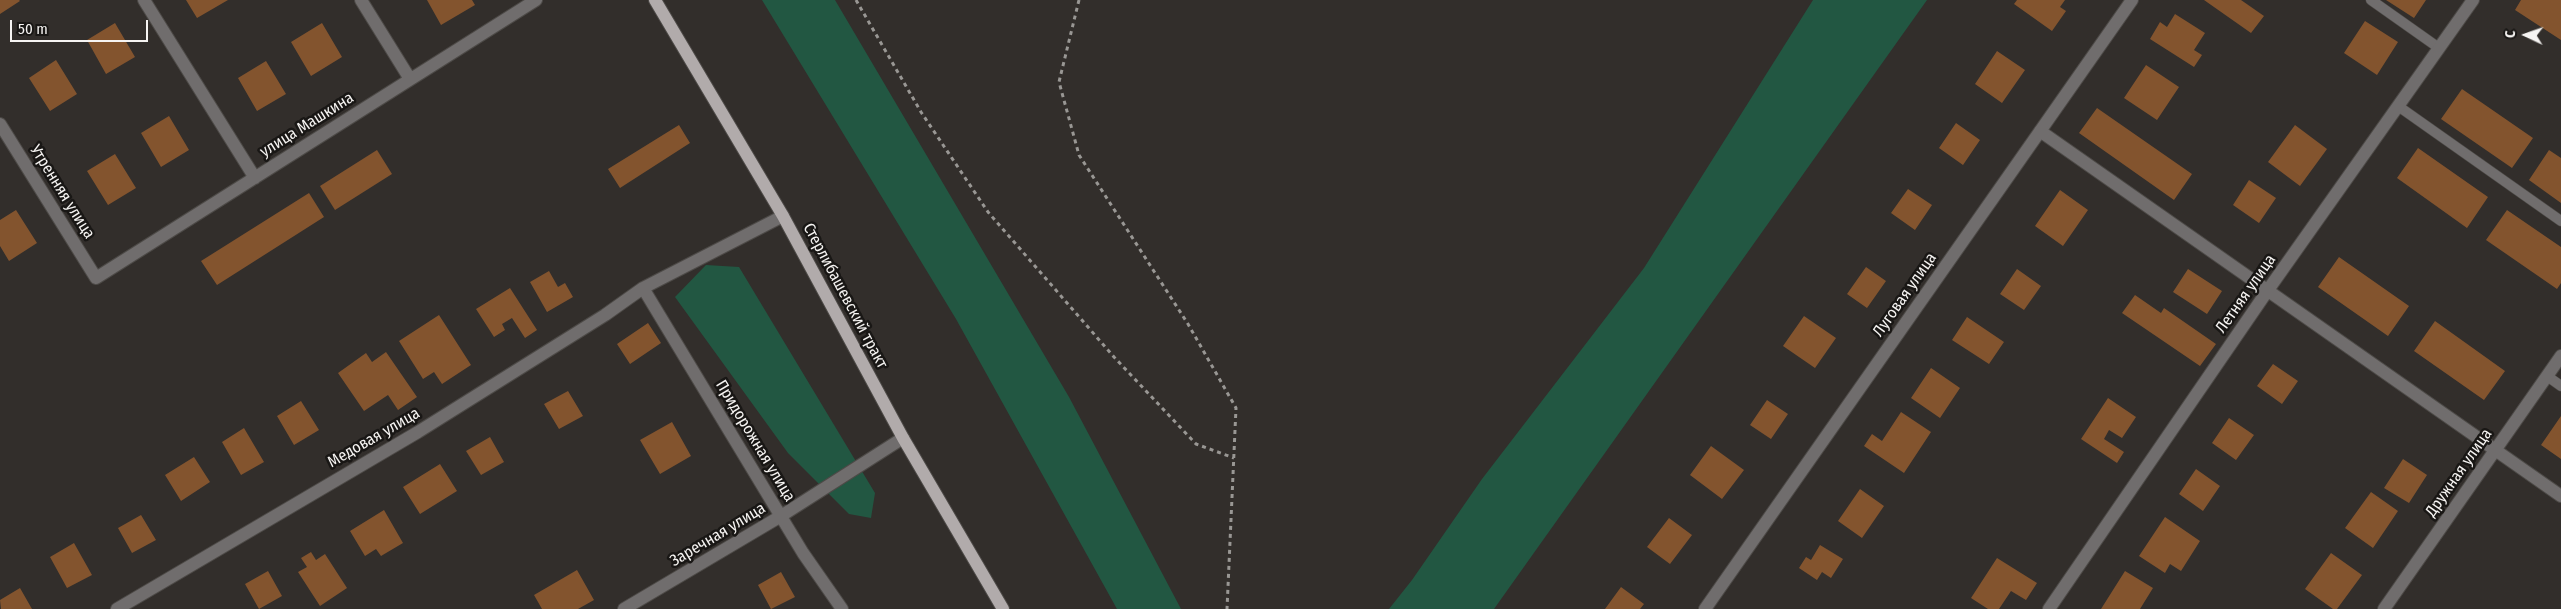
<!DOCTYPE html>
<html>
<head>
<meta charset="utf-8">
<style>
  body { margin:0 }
  #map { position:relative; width:2561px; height:609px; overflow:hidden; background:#322e2b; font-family:"Fira Sans Condensed",sans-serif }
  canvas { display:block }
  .north { position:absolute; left:2501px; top:10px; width:50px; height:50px; -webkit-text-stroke:4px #191715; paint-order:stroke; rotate:273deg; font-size:14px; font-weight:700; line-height:20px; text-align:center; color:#f6f4f2 }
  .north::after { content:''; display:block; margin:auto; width:18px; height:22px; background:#f6f4f2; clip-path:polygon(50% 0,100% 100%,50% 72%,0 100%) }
  .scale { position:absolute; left:10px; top:20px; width:138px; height:22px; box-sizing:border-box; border:2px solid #f6f4f2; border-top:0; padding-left:6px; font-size:15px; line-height:18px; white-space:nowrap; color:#f6f4f2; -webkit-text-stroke:4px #191715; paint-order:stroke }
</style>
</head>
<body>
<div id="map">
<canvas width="2561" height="609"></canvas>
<div class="north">С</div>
<div class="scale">50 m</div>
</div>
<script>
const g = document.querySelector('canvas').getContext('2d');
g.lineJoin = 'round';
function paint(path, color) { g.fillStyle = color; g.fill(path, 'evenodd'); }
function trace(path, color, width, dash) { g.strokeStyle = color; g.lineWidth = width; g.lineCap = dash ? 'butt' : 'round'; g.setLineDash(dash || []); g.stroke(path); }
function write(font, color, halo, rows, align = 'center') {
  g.font = font + ' "Fira Sans Condensed",sans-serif'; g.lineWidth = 5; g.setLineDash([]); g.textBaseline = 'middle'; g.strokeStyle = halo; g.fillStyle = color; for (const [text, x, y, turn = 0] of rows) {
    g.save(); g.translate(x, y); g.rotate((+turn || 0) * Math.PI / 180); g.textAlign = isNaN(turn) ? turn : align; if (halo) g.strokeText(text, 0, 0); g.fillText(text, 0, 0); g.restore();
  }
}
const green = new Path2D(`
  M 762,0 L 835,0 L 1069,397 L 1181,609 L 1117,609 L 956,319 Z
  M 1813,0 L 1927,0 L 1494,609 L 1389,609 L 1412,580 L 1482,479 L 1644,268 Z
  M 706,265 L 739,267 L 875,493 L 871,518 L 849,514 L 788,453 L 675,297 Z`);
const building = new Path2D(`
  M 0,0 L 19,0 L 20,1 L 0,14 Z
  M 186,0 L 228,0 L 197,18 Z
  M 427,0 L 472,0 L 475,5 L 441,25 Z
  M 2017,0 L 2065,0 L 2060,7 L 2066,11 L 2052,31 L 2014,4 Z
  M 2204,0 L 2241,0 L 2264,16 L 2251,33 Z
  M 2386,0 L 2426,0 L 2414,18 Z
  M 2521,0 L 2561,0 L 2561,40 L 2515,10 Z
  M 2175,14 L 2205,33 L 2194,50 L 2202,55 L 2194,67 L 2150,39 L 2160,22 L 2167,27 Z
  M 2365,21 L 2398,42 L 2377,75 L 2344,53 Z
  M 115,23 L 135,57 L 106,74 L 87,40 Z
  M 322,23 L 342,57 L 311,76 L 291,42 Z
  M 1997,51 L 2025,70 L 2002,103 L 1975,84 Z
  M 56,60 L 77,94 L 50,111 L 29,78 Z
  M 266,61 L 286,94 L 257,111 L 238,78 Z
  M 2146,65 L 2179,87 L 2157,120 L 2124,98 Z
  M 2462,89 L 2533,138 L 2512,168 L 2441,119 Z
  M 2097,108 L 2192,174 L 2174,200 L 2079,133 Z
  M 169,116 L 189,150 L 161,167 L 141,133 Z
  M 1956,123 L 1980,140 L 1963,165 L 1939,148 Z
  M 679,125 L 690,143 L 620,188 L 608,169 Z
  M 2295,125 L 2327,149 L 2300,186 L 2268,162 Z
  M 2418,148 L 2488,197 L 2467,228 L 2397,178 Z
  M 377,150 L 392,174 L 335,210 L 320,186 Z
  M 2549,150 L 2561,158 L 2561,203 L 2529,180 Z
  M 115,154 L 136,188 L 108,205 L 87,171 Z
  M 2249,180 L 2276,198 L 2259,223 L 2233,205 Z
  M 1908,189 L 1932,205 L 1915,230 L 1891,213 Z
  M 2060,190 L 2088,210 L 2063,246 L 2035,226 Z
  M 309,193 L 324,217 L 217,285 L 201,261 Z
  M 16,210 L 37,243 L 9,261 L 0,246 L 0,220 Z
  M 2507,210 L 2561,247 L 2561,283 L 2557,289 L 2486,240 Z
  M 2339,257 L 2409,306 L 2388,336 L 2318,287 Z
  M 1866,267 L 1886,281 L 1867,308 L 1847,294 Z
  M 2017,269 L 2041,286 L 2024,310 L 2000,294 Z
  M 2188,269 L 2222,291 L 2207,314 L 2173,292 Z
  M 549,271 L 558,287 L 565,283 L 573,297 L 547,312 L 530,282 Z
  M 510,288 L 537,330 L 525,338 L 512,318 L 502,324 L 505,330 L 494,337 L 476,309 Z
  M 2135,295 L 2161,313 L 2164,308 L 2216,344 L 2200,366 L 2122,313 Z
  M 439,315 L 471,365 L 442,384 L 434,372 L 423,379 L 399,341 Z
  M 1804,316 L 1836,338 L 1815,368 L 1783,346 Z
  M 1967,317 L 2004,342 L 1989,364 L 1952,340 Z
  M 2435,321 L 2505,371 L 2484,400 L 2414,351 Z
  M 648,323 L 661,343 L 630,364 L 617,344 Z
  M 386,352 L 417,397 L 398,410 L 388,395 L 364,411 L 338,373 L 366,353 L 372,362 Z
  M 2273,364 L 2298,381 L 2282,404 L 2257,386 Z
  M 1931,368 L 1960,388 L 1940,418 L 1911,398 Z
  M 568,391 L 583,416 L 559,429 L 544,404 Z
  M 2108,398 L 2136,417 L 2122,438 L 2109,430 L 2104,439 L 2124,452 L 2117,463 L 2081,439 Z
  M 1767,400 L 1788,414 L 1771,439 L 1750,425 Z
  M 301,401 L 319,430 L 294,445 L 277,416 Z
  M 1901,412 L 1931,432 L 1904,473 L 1864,446 L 1872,434 L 1882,441 Z
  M 2561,416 L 2561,459 L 2541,445 Z
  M 2229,418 L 2254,435 L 2236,460 L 2212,443 Z
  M 672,422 L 691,456 L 660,474 L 640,440 Z
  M 244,428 L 264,462 L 241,475 L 222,442 Z
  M 490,437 L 504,462 L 481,475 L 466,451 Z
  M 1711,446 L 1744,470 L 1722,499 L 1690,475 Z
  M 194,457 L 210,482 L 181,501 L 165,475 Z
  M 2403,459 L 2427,475 L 2409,503 L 2384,488 Z
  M 440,464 L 457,491 L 420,514 L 403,487 Z
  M 2196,469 L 2220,486 L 2203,511 L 2179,494 Z
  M 1860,489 L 1884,506 L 1862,538 L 1838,521 Z
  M 2371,492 L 2398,511 L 2373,548 L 2345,528 Z
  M 384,510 L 403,543 L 381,556 L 376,549 L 365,556 L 350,531 Z
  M 141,515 L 156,540 L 132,553 L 118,528 Z
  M 2165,517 L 2200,541 L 2181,571 L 2170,564 L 2165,573 L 2139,556 Z
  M 1669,518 L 1692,535 L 1670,564 L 1647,547 Z
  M 74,543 L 92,575 L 67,588 L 50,557 Z
  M 1820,545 L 1843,559 L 1831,578 L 1822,572 L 1817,580 L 1799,568 L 1806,557 L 1811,560 Z
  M 311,552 L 316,560 L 325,554 L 347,588 L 320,606 L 298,572 L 307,567 L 301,558 Z
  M 2331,553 L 2362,575 L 2337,609 L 2333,609 L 2305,589 Z
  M 1997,558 L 2037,583 L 2026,600 L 2011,591 L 1999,609 L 1988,609 L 1971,598 Z
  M 577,570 L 594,600 L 578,609 L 542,609 L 534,595 Z
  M 268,571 L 282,596 L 259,609 L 245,584 Z
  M 2125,571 L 2153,588 L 2140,609 L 2101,609 Z
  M 781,572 L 795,597 L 771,609 L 758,585 Z
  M 1621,587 L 1644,604 L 1640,609 L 1605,609 Z
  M 20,588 L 32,609 L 1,609 L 0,600 Z`);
const path = new Path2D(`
  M 856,0 L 921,112 L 988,212 L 1114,357 L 1196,444 L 1234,458
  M 1079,0 L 1059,82 L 1079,155 L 1188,324 L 1236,408 L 1227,609`);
const lane = new Path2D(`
  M 2371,0 L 2439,48
  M 2398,106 L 2561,221
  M 2547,376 L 2561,386`);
const street = new Path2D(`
  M 144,0 L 255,178
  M 361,0 L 410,79
  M 0,124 L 96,278 L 536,0
  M 2040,131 L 2561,496
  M 643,288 L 803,553 L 842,609
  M 117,609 L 418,432 L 605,315 L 643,288 L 783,216
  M 624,609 L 781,516 L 903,438
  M 1705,609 L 2132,0
  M 2049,609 L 2268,290 L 2473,0
  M 2384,609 L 2561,356`);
const primary = new Path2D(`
  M 655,0 L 783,216 L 903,438 L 1003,609`);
const streetNames = [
  ["улица Машкина",307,125,-32],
  ["Утренняя улица",62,192,58],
  ["Летняя улица",2246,294,-55],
  ["Луговая улица",1905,295,-55],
  ["Стерлибашевский тракт",845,296,62],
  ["Медовая улица",374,438,-30],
  ["Придорожная улица",755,441,59],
  ["Дружная улица",2459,473,-55],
  ["Заречная улица",718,535,-31]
];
paint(green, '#225742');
paint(building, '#83542e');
trace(lane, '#4d4a47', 11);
trace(street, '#4d4a47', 14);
trace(primary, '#4d4a47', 14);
trace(path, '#999794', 3, [4, 4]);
trace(lane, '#706d6d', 10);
trace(street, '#706d6d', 12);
trace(primary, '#b1abab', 12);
write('16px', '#f6f4f2', '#191715', streetNames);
</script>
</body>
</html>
